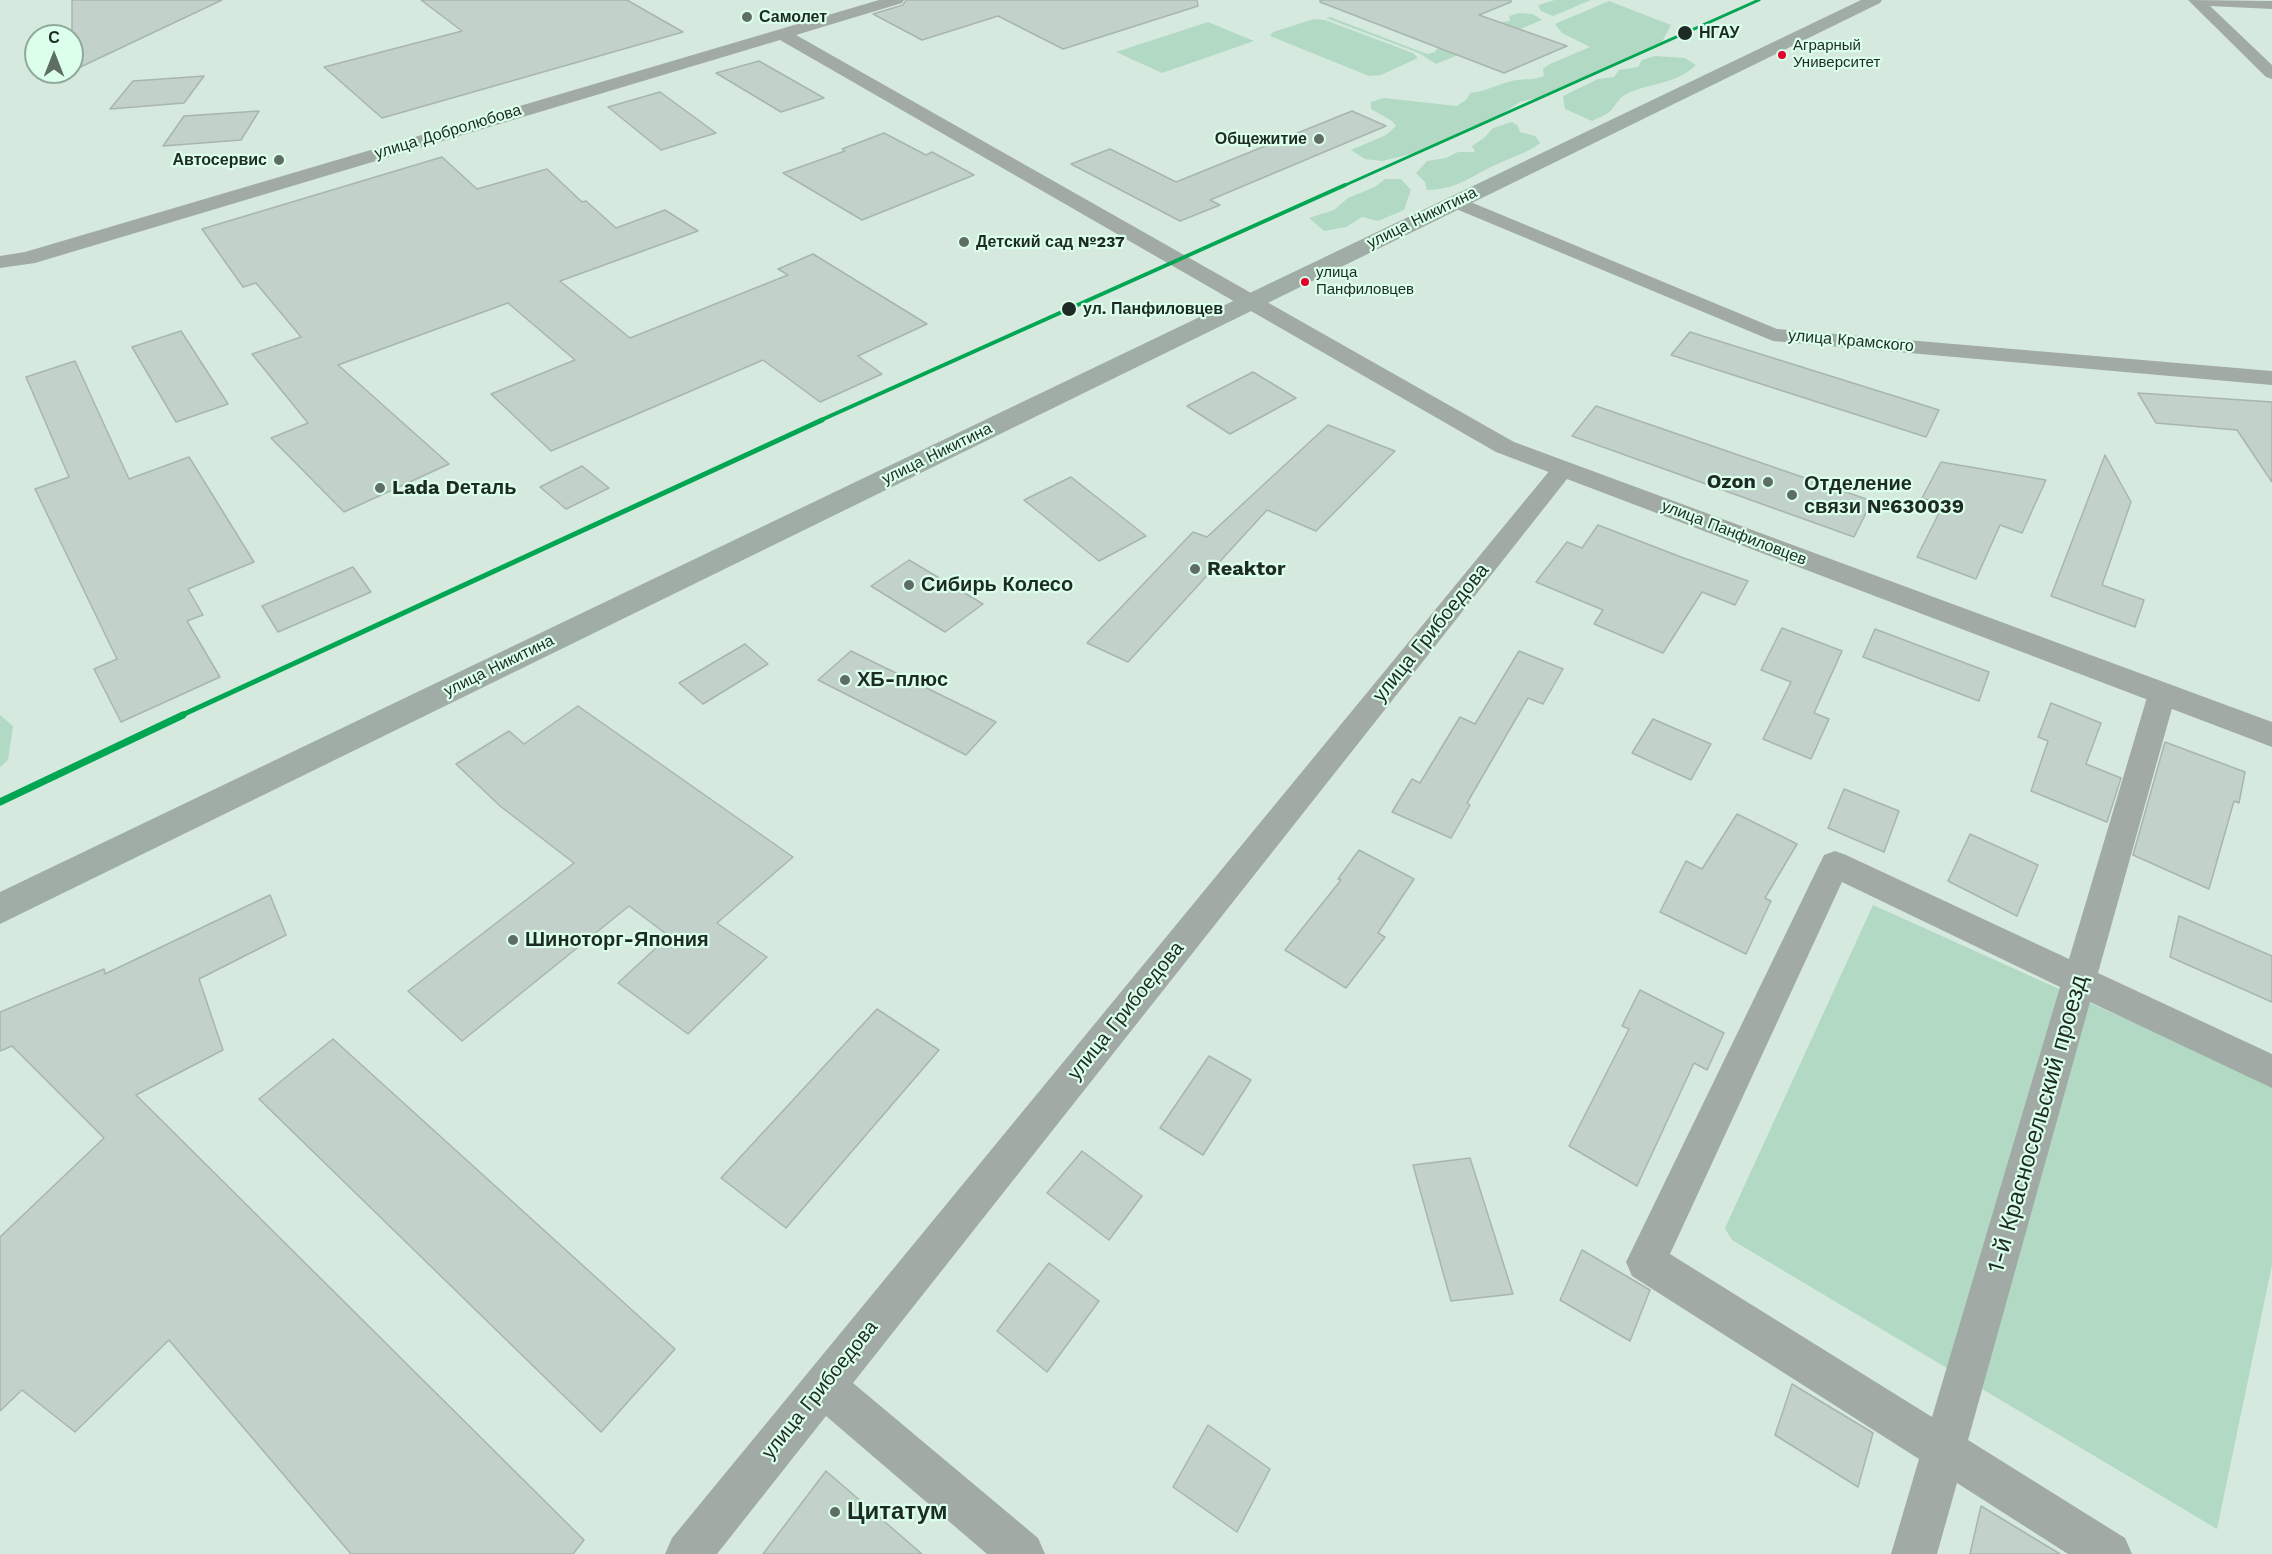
<!DOCTYPE html>
<html>
<head>
<meta charset="utf-8">
<style>
  body { margin:0 }
  #map { position:relative; width:2272px; height:1554px; overflow:hidden; background:#d6e9de; font-family:"Work Sans",sans-serif }
  canvas { display:block }
  .north { position:absolute; left:24px; top:24px; width:60px; height:60px; box-sizing:border-box; background:#dbffea; border:2px solid #8faa9b; border-radius:50%; rotate:0deg; font-size:16px; font-weight:700; line-height:24px; text-align:center; color:#1e2b24 }
  .north::after { content:''; display:block; margin:auto; width:21px; height:27px; background:#5e6e65; clip-path:polygon(50% 0,100% 100%,50% 72%,0 100%) }
</style>
</head>
<body>
<div id="map">
<canvas width="2272" height="1554"></canvas>
<div class="north">С</div>
</div>
<script>
const g = document.querySelector('canvas').getContext('2d');
g.lineJoin = 'round';
function paint(path, color) { g.fillStyle = color; g.fill(path, 'evenodd'); }
function trace(path, color, width, dash) { g.strokeStyle = color; g.lineWidth = width; g.lineCap = dash ? 'butt' : 'round'; g.setLineDash(dash || []); g.stroke(path); }
function write(font, color, halo, rows, align = 'center') {
  g.font = font + ' "Work Sans",sans-serif'; g.lineWidth = 4.5; g.setLineDash([]); g.textBaseline = 'middle'; g.strokeStyle = halo; g.fillStyle = color; for (const [text, x, y, turn = 0] of rows) {
    g.save(); g.translate(x, y); g.rotate((+turn || 0) * Math.PI / 180); g.textAlign = isNaN(turn) ? turn : align; if (halo) g.strokeText(text, 0, 0); g.fillText(text, 0, 0); g.restore();
  }
}
const green = new Path2D(`
  M 1555,0 L 1591,0 L 1553,16 L 1541,11 L 1538,5 Z
  M 1609,1 L 1671,25 L 1662,42 L 1545,96 L 1520,102 L 1490,122 L 1424,151 L 1382,161 L 1365,159 L 1351,150 L 1386,135 L 1396,126 L 1392,121 L 1371,109 L 1371,102 L 1384,98 L 1457,106 L 1467,99 L 1470,93 C 1486,92 1499,83 1516,80 C 1526,79 1534,80 1544,76 L 1543,69 L 1548,65 L 1590,47 L 1562,33 L 1555,24 Z
  M 1519,13 L 1533,14 L 1542,20 L 1436,64 L 1419,53 L 1326,18 L 1330,17 L 1427,54 L 1435,52 L 1439,45 L 1493,23 L 1510,21 L 1509,16 Z
  M 1314,19 L 1325,20 L 1413,53 L 1418,58 L 1381,75 L 1369,76 L 1270,36 L 1273,32 Z
  M 1208,22 L 1254,41 L 1162,73 L 1116,52 Z
  M 1655,56 L 1685,58 L 1696,65 C 1677,84 1651,83 1628,93 C 1617,98 1616,107 1608,113 C 1604,116 1597,118 1592,121 L 1565,109 L 1563,96 L 1598,79 L 1614,77 L 1619,70 L 1638,67 L 1642,60 Z
  M 1512,122 L 1518,126 L 1520,132 L 1535,136 L 1540,143 C 1528,152 1516,156 1502,162 C 1475,173 1458,190 1427,190 L 1425,182 L 1416,173 L 1427,161 L 1446,158 L 1458,152 L 1475,152 L 1472,146 L 1484,138 L 1493,128 Z
  M 1385,179 L 1401,179 L 1411,190 L 1404,210 L 1378,221 L 1362,217 L 1346,227 L 1324,231 L 1309,218 L 1334,210 L 1348,198 L 1375,187 Z
  M 0,715 L 13,726 L 8,760 L 0,767 Z
  M 1873,905 L 2272,1085 L 2272,1265 L 2217,1529 L 1732,1240 L 1725,1228 Z`);
const building = new Path2D(`
  M 72,0 L 222,0 L 72,71 Z
  M 421,0 L 627,0 L 683,32 L 382,118 L 324,67 L 462,31 Z
  M 906,0 L 1197,0 L 1198,6 L 1063,49 L 998,16 L 922,40 L 873,14 L 903,5 Z
  M 1320,0 L 1511,0 L 1511,2 L 1479,15 L 1567,46 L 1504,73 L 1320,2 Z
  M 759,61 L 824,98 L 781,112 L 716,73 Z
  M 204,76 L 184,103 L 110,109 L 133,81 Z
  M 660,92 L 716,133 L 661,150 L 608,107 Z
  M 259,111 L 241,140 L 163,146 L 184,116 Z
  M 1352,111 L 1386,126 L 1210,200 L 1220,205 L 1180,221 L 1071,164 L 1110,149 L 1176,182 Z
  M 884,133 L 926,155 L 932,152 L 974,175 L 862,220 L 783,173 L 845,151 L 842,149 Z
  M 442,157 L 477,189 L 547,169 L 582,202 L 586,201 L 616,228 L 665,210 L 698,231 L 560,281 L 630,338 L 788,275 L 778,269 L 813,254 L 927,324 L 858,356 L 882,374 L 820,402 L 763,360 L 551,451 L 491,394 L 575,360 L 508,303 L 338,365 L 449,464 L 344,512 L 271,438 L 308,423 L 252,354 L 301,337 L 256,283 L 243,287 L 202,229 Z
  M 181,331 L 228,404 L 176,422 L 132,347 Z
  M 1690,332 L 1939,410 L 1926,437 L 1671,355 Z
  M 75,361 L 129,479 L 189,457 L 254,562 L 188,589 L 203,615 L 187,621 L 220,677 L 121,722 L 94,669 L 117,659 L 35,489 L 69,477 L 26,377 Z
  M 1253,372 L 1296,398 L 1230,434 L 1187,406 Z
  M 2138,393 L 2272,402 L 2272,482 L 2237,430 L 2156,423 Z
  M 1596,406 L 1872,501 L 1854,537 L 1572,436 Z
  M 1328,425 L 1395,451 L 1316,531 L 1267,510 L 1128,662 L 1087,643 L 1193,532 L 1207,537 Z
  M 2105,455 L 2131,502 L 2102,585 L 2144,600 L 2135,627 L 2051,596 Z
  M 1941,462 L 2046,480 L 2022,533 L 2000,525 L 1976,579 L 1917,557 L 1943,505 L 1922,498 Z
  M 582,466 L 609,488 L 566,509 L 540,487 Z
  M 1071,477 L 1146,536 L 1099,561 L 1024,500 Z
  M 1598,525 L 1681,557 L 1748,581 L 1735,605 L 1702,592 L 1663,653 L 1594,624 L 1603,610 L 1536,582 L 1567,542 L 1582,548 Z
  M 909,560 L 983,604 L 945,632 L 871,586 Z
  M 353,567 L 371,592 L 278,632 L 262,606 Z
  M 1782,628 L 1842,651 L 1814,713 L 1829,719 L 1811,759 L 1763,739 L 1791,682 L 1761,670 Z
  M 1875,629 L 1989,672 L 1979,701 L 1863,657 Z
  M 745,644 L 768,664 L 703,704 L 679,683 Z
  M 851,651 L 996,722 L 966,755 L 818,680 Z
  M 1519,651 L 1563,669 L 1543,704 L 1528,698 L 1467,803 L 1470,805 L 1451,838 L 1392,812 L 1412,779 L 1420,783 L 1460,717 L 1475,724 Z
  M 2051,703 L 2101,723 L 2086,764 L 2121,778 L 2107,822 L 2031,791 L 2048,741 L 2038,737 Z
  M 578,706 L 793,857 L 717,923 L 767,957 L 688,1034 L 618,983 L 669,936 L 629,906 L 462,1041 L 408,991 L 574,863 L 500,806 L 456,764 L 509,731 L 524,744 Z
  M 1653,719 L 1711,744 L 1691,780 L 1632,753 Z
  M 2165,742 L 2245,772 L 2239,803 L 2234,801 L 2209,889 L 2133,855 Z
  M 1844,789 L 1899,811 L 1884,852 L 1828,828 Z
  M 1737,814 L 1797,844 L 1765,898 L 1771,901 L 1746,954 L 1660,912 L 1686,861 L 1702,869 Z
  M 1970,834 L 2038,865 L 2017,916 L 1948,881 Z
  M 1359,850 L 1414,879 L 1378,933 L 1385,937 L 1346,988 L 1285,950 L 1341,880 L 1338,879 Z
  M 270,895 L 286,935 L 199,979 L 223,1050 L 136,1095 L 584,1540 L 573,1554 L 351,1554 L 169,1340 L 75,1432 L 22,1390 L 0,1411 L 0,1237 L 104,1138 L 12,1046 L 0,1051 L 0,1012 L 104,969 L 105,974 Z
  M 2179,916 L 2272,956 L 2272,1002 L 2170,957 Z
  M 1640,990 L 1724,1033 L 1707,1070 L 1694,1063 L 1637,1186 L 1569,1146 L 1629,1029 L 1622,1026 Z
  M 877,1009 L 939,1050 L 786,1228 L 721,1178 Z
  M 333,1039 L 675,1349 L 601,1432 L 259,1099 Z
  M 1209,1056 L 1251,1080 L 1203,1155 L 1160,1128 Z
  M 1082,1151 L 1142,1196 L 1109,1240 L 1047,1193 Z
  M 1470,1158 L 1513,1294 L 1451,1301 L 1413,1165 Z
  M 1582,1250 L 1650,1290 L 1630,1341 L 1560,1300 Z
  M 1049,1263 L 1099,1301 L 1047,1372 L 997,1331 Z
  M 1792,1384 L 1873,1433 L 1858,1487 L 1775,1435 Z
  M 1208,1425 L 1270,1469 L 1237,1532 L 1173,1487 Z
  M 826,1471 L 922,1554 L 763,1554 Z
  M 1981,1506 L 2060,1554 L 1970,1554 Z`);
const minor = new Path2D(`
  M 2188,0 L 2272,1 L 2272,9 L 2210,6 L 2272,65 L 2272,79 L 2266,77 Z
  M 1456,196 L 1777,329 L 2272,371 L 2272,385 L 1773,341 L 1449,206 L 1447,202 L 1449,198 Z
  M 1563,462 L 1571,464 L 1575,469 L 1571,474 L 853,1383 L 1038,1538 L 1045,1554 L 987,1554 L 826,1416 L 717,1554 L 665,1554 L 672,1538 L 1555,464 Z
  M 2162,684 L 2172,687 L 2176,694 L 2098,973 L 2272,1054 L 2272,1088 L 2090,1002 L 1968,1440 L 2125,1538 L 2132,1554 L 2068,1554 L 1957,1483 L 1937,1554 L 1891,1554 L 1919,1459 L 1632,1276 L 1626,1262 L 1824,855 L 1835,851 L 1846,855 L 2069,959 L 2148,694 L 2152,687 ZM 1842,882 L 2060,987 L 1932,1417 L 1670,1254 Z`);
const tertiary = new Path2D(`
  M 879,0 L 904,0 L 902,3 L 796,35 L 1514,442 L 2272,722 L 2272,747 L 1496,452 L 780,40 L 35,263 L 0,268 L 0,256 L 25,252 Z`);
const primary = new Path2D(`
  M 1861,0 L 1882,0 L 1880,3 L 0,924 L 0,892 Z`);
const tram1Far3 = new Path2D(`
  M 1341,187 L 1759,0`);
const tram1Far2 = new Path2D(`
  M 819,421 L 1345,185`);
const tram1Far1 = new Path2D(`
  M 180,716 L 822,420`);
const tram1 = new Path2D(`
  M 0,802 L 183,715`);
const markers = [
  [747,17,6,"#5e6e65"],
  [1685,33,8,"#1e2b24"],
  [1782,55,5,"#e4002b"],
  [1319,139,6,"#5e6e65"],
  [279,160,6,"#5e6e65"],
  [964,242,6,"#5e6e65"],
  [1305,282,5,"#e4002b"],
  [1069,309,8,"#1e2b24"],
  [1768,482,6,"#5e6e65"],
  [380,488,6,"#5e6e65"],
  [1792,495,6,"#5e6e65"],
  [1195,569,6,"#5e6e65"],
  [909,585,6,"#5e6e65"],
  [845,680,6,"#5e6e65"],
  [513,940,6,"#5e6e65"],
  [835,1512,6,"#5e6e65"]
];
const farBusnames = [
  ["Аграрный",1793,46],
  ["Университет",1793,63],
  ["улица",1316,273],
  ["Панфиловцев",1316,290]
];
const farPoinames = [
  ["Самолет",759,17],
  ["Общежитие",1307,139,"right"],
  ["Автосервис",267,160,"right"],
  ["Детский сад №237",976,242]
];
const farStopnames = [
  ["НГАУ",1699,33],
  ["ул. Панфиловцев",1083,309]
];
const farStreetnames = [
  ["улица Добролюбова",448,132,-17],
  ["улица Никитина",1422,218,-26],
  ["улица Крамского",1851,341,5],
  ["улица Никитина",937,454,-26],
  ["улица Панфиловцев",1734,533,21],
  ["улица Никитина",499,666,-26]
];
const poiNames = [
  ["Ozon",1756,482,"right"],
  ["Отделение",1804,484],
  ["связи №630039",1804,507],
  ["Lada Dеталь",392,488],
  ["Reaktor",1207,569],
  ["Сибирь Колесо",921,585],
  ["ХБ-плюс",857,680],
  ["Шиноторг-Япония",525,940]
];
const streetNames = [
  ["улица Грибоедова",1431,633,-51],
  ["улица Грибоедова",1126,1011,-51],
  ["улица Грибоедова",820,1390,-51]
];
const nearStreetnames = [
  ["1-й Красносельский проезд",2038,1124,-74]
];
const nearPoinames = [
  ["Цитатум",847,1512]
];
paint(green, '#b2d9c3');
paint(building, '#c2d1c9');
trace(building, '#a8b6ae', 1.5);
paint(minor, '#a1aaa5');
paint(tertiary, '#a1aaa5');
paint(primary, '#a0ada7');
trace(tram1Far3, '#00a651', 3);
trace(tram1Far2, '#00a651', 4);
trace(tram1Far1, '#00a651', 5);
trace(tram1, '#00a651', 7);
for (const [x, y, r, color] of markers) { const dot = new Path2D(); dot.arc(x, y, r, 0, 2 * Math.PI); g.fillStyle = color; g.fill(dot); trace(dot, '#dbffea', 2); }
write('15px', '#1e2b24', '#dbffea', farBusnames, 'left');
write('bold 16px', '#1e2b24', '#dbffea', farPoinames, 'left');
write('bold 16px', '#1e2b24', '#dbffea', farStopnames, 'left');
write('16px', '#1e2b24', '#dbffea', farStreetnames);
write('bold 20px', '#1e2b24', '#dbffea', poiNames, 'left');
write('20px', '#1e2b24', '#dbffea', streetNames);
write('24px', '#1e2b24', '#dbffea', nearStreetnames);
write('bold 24px', '#1e2b24', '#dbffea', nearPoinames, 'left');
</script>
</body>
</html>
